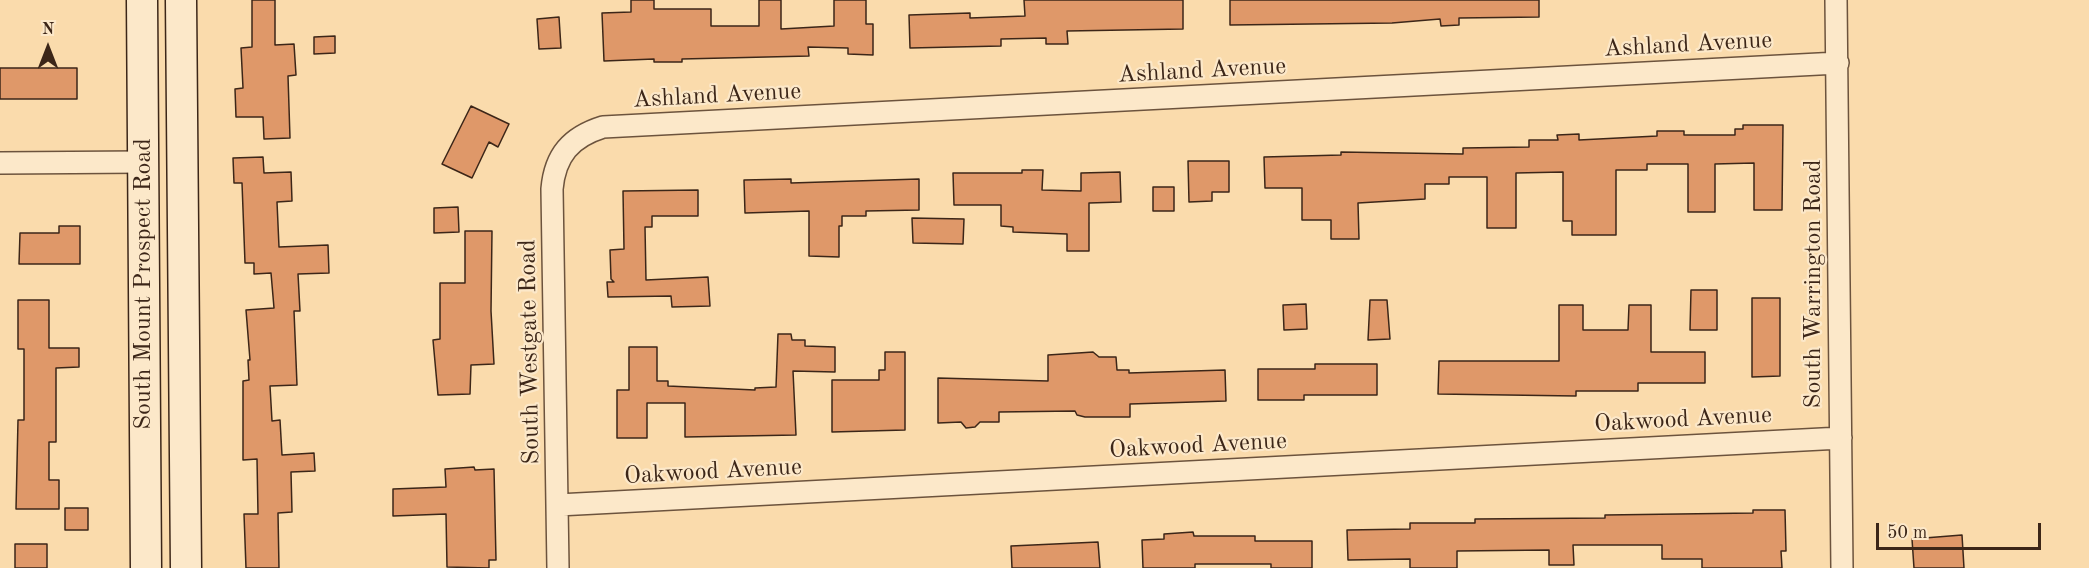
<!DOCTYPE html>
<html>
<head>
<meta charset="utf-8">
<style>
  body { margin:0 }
  #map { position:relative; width:2089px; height:568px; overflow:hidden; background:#fadbac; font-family:"Old Standard TT",serif }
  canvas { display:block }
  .north { position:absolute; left:18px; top:18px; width:60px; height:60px; -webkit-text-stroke:4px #fce8c9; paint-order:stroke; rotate:0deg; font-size:16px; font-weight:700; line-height:24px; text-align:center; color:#3c2618 }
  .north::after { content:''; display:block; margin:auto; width:21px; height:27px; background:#3c2618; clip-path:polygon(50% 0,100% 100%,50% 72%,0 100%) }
  .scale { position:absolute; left:1876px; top:523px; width:165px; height:27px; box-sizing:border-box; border:3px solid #3c2618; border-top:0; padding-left:8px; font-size:18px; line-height:21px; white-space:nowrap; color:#3c2618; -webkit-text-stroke:4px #fce8c9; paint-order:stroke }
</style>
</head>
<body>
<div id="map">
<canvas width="2089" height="568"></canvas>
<div class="north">N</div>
<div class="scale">50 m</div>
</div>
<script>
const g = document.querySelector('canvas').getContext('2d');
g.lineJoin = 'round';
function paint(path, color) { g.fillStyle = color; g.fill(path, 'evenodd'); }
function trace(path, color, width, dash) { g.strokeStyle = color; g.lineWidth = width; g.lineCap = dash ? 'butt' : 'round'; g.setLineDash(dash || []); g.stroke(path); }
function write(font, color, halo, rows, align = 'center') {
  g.font = font + ' "Old Standard TT",serif'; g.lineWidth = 4.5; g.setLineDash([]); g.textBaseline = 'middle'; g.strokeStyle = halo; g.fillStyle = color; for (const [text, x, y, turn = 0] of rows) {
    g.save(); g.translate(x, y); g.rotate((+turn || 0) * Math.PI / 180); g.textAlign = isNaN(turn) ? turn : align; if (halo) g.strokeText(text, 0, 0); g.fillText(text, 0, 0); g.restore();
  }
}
const building = new Path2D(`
  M 252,0 L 275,0 L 275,45 L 294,44 L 296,75 L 288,76 L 290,138 L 264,139 L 263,117 L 236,117 L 235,89 L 243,88 L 241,48 L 252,47 Z
  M 631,0 L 654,0 L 654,9 L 711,9 L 711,26 L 759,26 L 759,0 L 781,0 L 781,29 L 834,26 L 834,0 L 866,0 L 866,24 L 873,24 L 873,55 L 848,54 L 848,48 L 808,47 L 809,56 L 682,59 L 682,62 L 654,62 L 654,59 L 604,61 L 602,13 L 631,12 Z
  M 1024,0 L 1183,0 L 1183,29 L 1067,31 L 1068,44 L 1046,44 L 1046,38 L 1001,39 L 1001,46 L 910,48 L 909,15 L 970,13 L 970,18 L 1025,16 Z
  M 1230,0 L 1539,0 L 1539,17 L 1459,18 L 1459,25 L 1441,26 L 1440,19 L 1392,23 L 1230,25 Z
  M 559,17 L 561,48 L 539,49 L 537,19 Z
  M 335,36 L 335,53 L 314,54 L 314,37 Z
  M 0,68 L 77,68 L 77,99 L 0,99 Z
  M 471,106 L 509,124 L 498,147 L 489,142 L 472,178 L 442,164 Z
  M 1743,125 L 1783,125 L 1782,210 L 1754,210 L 1754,163 L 1715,164 L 1715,212 L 1688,212 L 1688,164 L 1647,164 L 1647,170 L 1616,170 L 1616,235 L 1572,235 L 1572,221 L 1563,221 L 1563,172 L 1516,173 L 1516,228 L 1487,228 L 1487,177 L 1449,177 L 1449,184 L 1425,184 L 1425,199 L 1358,203 L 1359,239 L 1331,239 L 1331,220 L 1302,220 L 1302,188 L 1265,188 L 1264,157 L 1341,155 L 1341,152 L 1463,154 L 1463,148 L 1529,147 L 1529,140 L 1558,140 L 1557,135 L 1579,134 L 1579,140 L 1657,136 L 1657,131 L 1684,131 L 1684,135 L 1735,135 L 1735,129 L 1743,129 Z
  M 263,157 L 264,173 L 291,172 L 292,201 L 277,202 L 279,247 L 328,245 L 329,273 L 298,274 L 300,311 L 294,311 L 297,385 L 270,386 L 272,421 L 280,420 L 282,455 L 314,453 L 315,471 L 291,472 L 292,512 L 278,513 L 279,568 L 246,568 L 244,514 L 258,514 L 257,459 L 243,460 L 243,381 L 249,380 L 248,360 L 250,360 L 246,310 L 274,308 L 271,273 L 254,274 L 254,263 L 245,263 L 242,183 L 234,183 L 233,158 Z
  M 1188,161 L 1229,161 L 1229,192 L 1212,192 L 1212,201 L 1189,202 Z
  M 1022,170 L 1043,170 L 1042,190 L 1081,191 L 1081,173 L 1120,172 L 1121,202 L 1089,203 L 1089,251 L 1067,251 L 1067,234 L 1013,232 L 1013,227 L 1001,226 L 1001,205 L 954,205 L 953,173 L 1022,173 Z
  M 791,179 L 791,183 L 919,179 L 919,210 L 866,211 L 866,216 L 842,216 L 842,226 L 839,226 L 839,257 L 809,256 L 809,211 L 745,213 L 744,180 Z
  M 1153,187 L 1174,187 L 1174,211 L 1153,211 Z
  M 698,190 L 698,216 L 652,216 L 652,227 L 645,227 L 646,280 L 708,277 L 710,306 L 672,307 L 671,296 L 608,297 L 607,282 L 614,282 L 611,279 L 610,250 L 624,249 L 623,191 Z
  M 458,207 L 459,232 L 434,233 L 434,208 Z
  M 912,218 L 964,219 L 963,244 L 913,243 Z
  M 59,226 L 80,226 L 80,264 L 19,264 L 20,233 L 59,233 Z
  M 465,231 L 492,231 L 491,311 L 494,364 L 471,365 L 470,394 L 438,395 L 433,340 L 440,339 L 440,283 L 465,283 Z
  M 1691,290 L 1717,290 L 1717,330 L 1690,330 Z
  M 1752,298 L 1780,298 L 1780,376 L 1752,377 Z
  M 18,300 L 49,300 L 49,348 L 79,348 L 79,367 L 56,368 L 56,442 L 49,442 L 49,480 L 59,480 L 59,509 L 16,509 L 18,420 L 24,420 L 24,349 L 18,349 Z
  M 1370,300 L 1387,300 L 1390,339 L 1368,340 Z
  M 1306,304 L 1307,329 L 1284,330 L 1283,305 Z
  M 1559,305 L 1583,305 L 1583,330 L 1628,330 L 1629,305 L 1651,305 L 1651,352 L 1705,352 L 1705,383 L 1638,383 L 1638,391 L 1576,391 L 1576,396 L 1438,394 L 1439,361 L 1559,361 Z
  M 778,334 L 791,334 L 792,340 L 805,340 L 805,346 L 835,347 L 835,372 L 793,371 L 796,435 L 685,437 L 685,403 L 647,403 L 647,438 L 617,438 L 617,390 L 629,390 L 629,347 L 657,347 L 657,381 L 668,381 L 668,386 L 755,390 L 755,388 L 776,387 Z
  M 885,352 L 905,352 L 905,430 L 832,432 L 832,380 L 879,380 L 879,370 L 885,370 Z
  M 1093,352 L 1099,357 L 1116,357 L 1117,370 L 1129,370 L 1129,373 L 1225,370 L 1226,401 L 1130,404 L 1130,417 L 1085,417 L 1077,415 L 1075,411 L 999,412 L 999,422 L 980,422 L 975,427 L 966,428 L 961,422 L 938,423 L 938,378 L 1048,381 L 1048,355 Z
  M 1315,364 L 1377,364 L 1377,395 L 1304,395 L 1304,400 L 1258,400 L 1258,369 L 1315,369 Z
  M 474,467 L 475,470 L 494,469 L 496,560 L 489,560 L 489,568 L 447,567 L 446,514 L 393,516 L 393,489 L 446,487 L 445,469 Z
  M 65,508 L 88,508 L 88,530 L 65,530 Z
  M 1753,510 L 1785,510 L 1786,551 L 1781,551 L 1782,568 L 1702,568 L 1702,559 L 1662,559 L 1662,545 L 1573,545 L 1574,565 L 1549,565 L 1549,550 L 1457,551 L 1457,568 L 1410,568 L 1410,559 L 1348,560 L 1347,530 L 1410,529 L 1410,523 L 1475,523 L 1475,519 L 1605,518 L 1605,515 L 1753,513 Z
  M 1193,532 L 1194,536 L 1255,536 L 1255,541 L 1312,541 L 1312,568 L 1271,568 L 1271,564 L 1195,564 L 1195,568 L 1143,568 L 1142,540 L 1164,539 L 1164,534 Z
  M 1962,535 L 1964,568 L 1914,568 L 1912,539 Z
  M 1098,542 L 1100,568 L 1012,568 L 1011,546 Z
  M 15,544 L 47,544 L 47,568 L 15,568 Z`);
const street = new Path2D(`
  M 1836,0 L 1842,568
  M 0,163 L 143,162
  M 558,505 L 1841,438
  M 558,568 L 552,189 C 555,155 571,137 603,127 L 1838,63`);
const secondary = new Path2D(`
  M 142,0 L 146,568
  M 181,0 L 186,568`);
const streetNames = [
  ["Ashland Avenue",1688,45,-3],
  ["Ashland Avenue",1202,71,-3],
  ["Ashland Avenue",717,96,-3],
  ["South Mount Prospect Road",144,284,-90],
  ["South Warrington Road",1814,284,-90],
  ["South Westgate Road",530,352,-91],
  ["Oakwood Avenue",1683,420,-3],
  ["Oakwood Avenue",1198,446,-3],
  ["Oakwood Avenue",713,472,-3]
];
paint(building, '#df9869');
trace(building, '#3c2618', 1.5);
trace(street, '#6c533d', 24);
trace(secondary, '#3c2618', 33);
trace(street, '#fce8c9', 21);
trace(secondary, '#fce8c9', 30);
write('24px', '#3c2618', '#fce8c9', streetNames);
</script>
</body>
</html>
